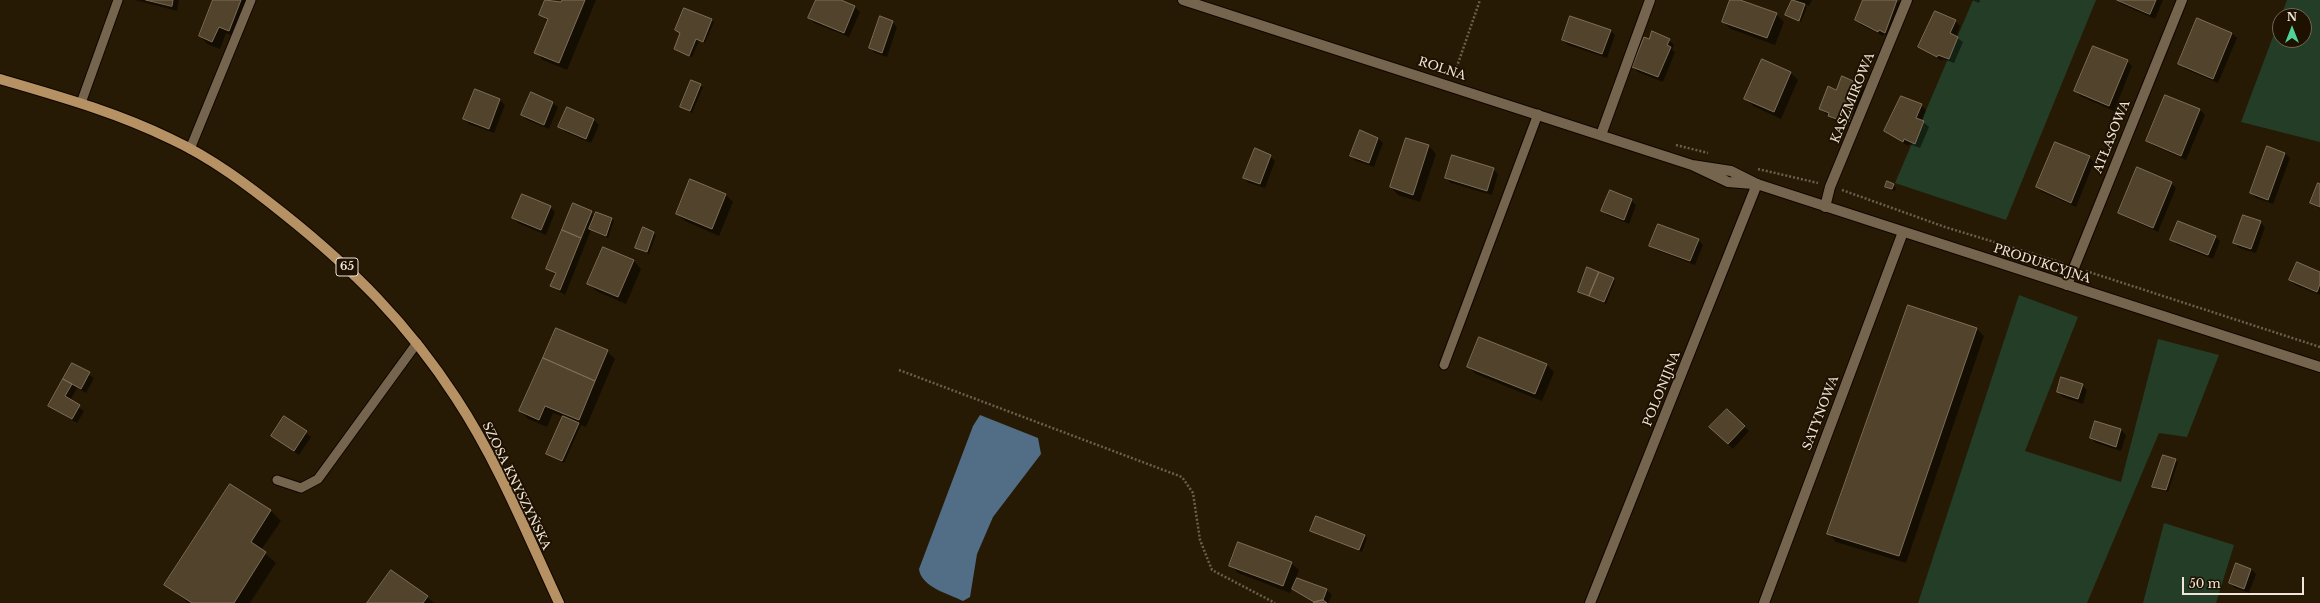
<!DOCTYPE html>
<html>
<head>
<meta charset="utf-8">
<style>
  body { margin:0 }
  #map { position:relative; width:2320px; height:603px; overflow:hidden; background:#271a05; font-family:"Libre Baskerville",serif }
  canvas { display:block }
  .north { position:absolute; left:2272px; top:8px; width:40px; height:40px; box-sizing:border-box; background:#1e1100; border:1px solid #726657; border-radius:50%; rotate:0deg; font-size:11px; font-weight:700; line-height:16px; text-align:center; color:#efe6d9 }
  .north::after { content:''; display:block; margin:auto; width:14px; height:18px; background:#50d398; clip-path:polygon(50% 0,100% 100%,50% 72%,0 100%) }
  .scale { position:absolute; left:2182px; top:577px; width:122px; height:18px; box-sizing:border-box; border:2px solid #efe6d9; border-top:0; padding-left:5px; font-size:12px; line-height:14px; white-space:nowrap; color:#efe6d9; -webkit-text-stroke:3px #1e1100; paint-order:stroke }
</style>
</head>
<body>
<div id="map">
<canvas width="2320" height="603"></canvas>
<div class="north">N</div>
<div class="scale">50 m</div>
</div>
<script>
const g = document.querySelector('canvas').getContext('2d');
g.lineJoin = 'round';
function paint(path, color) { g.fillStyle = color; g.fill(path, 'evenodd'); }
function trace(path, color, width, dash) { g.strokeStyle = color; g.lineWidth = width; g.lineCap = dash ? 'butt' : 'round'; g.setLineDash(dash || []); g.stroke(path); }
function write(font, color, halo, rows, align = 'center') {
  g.font = font + ' "Libre Baskerville",serif'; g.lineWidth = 4; g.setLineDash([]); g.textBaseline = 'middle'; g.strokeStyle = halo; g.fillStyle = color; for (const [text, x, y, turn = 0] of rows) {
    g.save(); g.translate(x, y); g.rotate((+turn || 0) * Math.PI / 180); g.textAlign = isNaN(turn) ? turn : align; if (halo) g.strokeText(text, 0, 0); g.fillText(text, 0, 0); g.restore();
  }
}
const green = new Path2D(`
  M 1973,0 L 2096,0 L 2006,220 L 1895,183 Z
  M 2287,0 L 2320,0 L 2320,142 L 2241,122 L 2280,18 L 2280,40 L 2304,40 L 2304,16 L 2281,16 Z
  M 2019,295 L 2078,317 L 2025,451 L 2121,482 L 2158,339 L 2219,355 L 2187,437 L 2159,433 L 2087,603 L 1918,603 Z
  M 2164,523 L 2234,545 L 2216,603 L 2143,603 Z`);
const water = new Path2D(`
  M 980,415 L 1038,438 L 1041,454 L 993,517 L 977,554 L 970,597 L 963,601 C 949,594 921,587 919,569 L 973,426 Z`);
const shadow = new Path2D(`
  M 135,0 L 179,0 L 177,11 Z
  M 214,0 L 252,0 L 237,38 L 226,33 L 220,49 L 207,44 L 200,36 Z
  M 546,0 L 562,4 L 563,0 L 596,0 L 567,70 L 543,60 L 536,52 L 548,22 L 540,14 Z
  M 817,0 L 838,0 L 855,7 L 860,12 L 849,37 L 814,23 L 809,18 Z
  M 1731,0 L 1738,0 L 1776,14 L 1784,22 L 1775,45 L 1731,29 L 1723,22 Z
  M 1793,0 L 1799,2 L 1797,0 L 1812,0 L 1809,6 L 1803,3 L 1807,7 L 1801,22 L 1787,15 Z
  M 1864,0 L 1903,2 L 1890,37 L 1884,34 L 1883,36 L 1861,25 L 1856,20 Z
  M 1972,0 L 1980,0 L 1979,3 Z
  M 2117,0 L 2163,0 L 2155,19 L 2121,4 Z
  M 711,20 L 714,22 L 705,43 L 699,41 L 692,57 L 675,49 L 681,33 L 676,30 Z
  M 1955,21 L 1960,26 L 1956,37 L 1963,42 L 1954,63 L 1943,59 L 1942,61 L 1920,47 Z
  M 892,22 L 897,27 L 887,57 L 875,53 L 870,48 Z
  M 1610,30 L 1615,35 L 1607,58 L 1568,45 L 1563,40 Z
  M 2232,33 L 2237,38 L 2218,83 L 2185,69 L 2180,64 Z
  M 1649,40 L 1669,40 L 1674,45 L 1672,50 L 1675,52 L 1663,82 L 1638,72 L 1633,67 Z
  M 2127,61 L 2132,66 L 2114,111 L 2080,96 L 2076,91 Z
  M 1791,73 L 1798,80 L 1781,119 L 1753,106 L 1746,99 Z
  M 692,81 L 703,87 L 692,113 L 681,107 Z
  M 1862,85 L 1867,90 L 1854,126 L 1835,121 L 1820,109 L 1837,91 Z
  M 2166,96 L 2200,110 L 2205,115 L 2186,160 L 2152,145 L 2148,140 Z
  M 500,100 L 505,105 L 494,133 L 469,124 L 464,119 Z
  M 553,103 L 558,107 L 549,129 L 527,120 L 522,115 Z
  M 1921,105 L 1926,110 L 1922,121 L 1929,127 L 1920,148 L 1909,144 L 1908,146 L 1886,131 Z
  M 567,109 L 594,120 L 599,125 L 591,143 L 565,132 L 560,127 Z
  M 1378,138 L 1383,143 L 1374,167 L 1356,161 L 1351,156 Z
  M 1407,139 L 1429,146 L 1436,154 L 1420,202 L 1398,195 L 1391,187 Z
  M 2285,153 L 2290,158 L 2273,204 L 2256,198 L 2251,193 Z
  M 1270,156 L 1275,161 L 1265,188 L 1249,183 L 1244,178 Z
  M 2089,157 L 2094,162 L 2076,207 L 2042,192 L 2037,187 Z
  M 1493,169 L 1498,174 L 1492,195 L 1451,183 L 1446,178 Z
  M 1887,182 L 1896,187 L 1895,191 L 1886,187 Z
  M 2171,183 L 2176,188 L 2158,232 L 2125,217 L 2120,212 Z
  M 2320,185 L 2320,209 L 2311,203 Z
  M 726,195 L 733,202 L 719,236 L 685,221 L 677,214 Z
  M 1631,200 L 1636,205 L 1629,224 L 1607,215 L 1602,210 Z
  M 550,207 L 555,212 L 546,235 L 518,223 L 513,218 Z
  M 591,212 L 595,216 L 611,218 L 614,221 L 608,238 L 591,230 L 565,295 L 551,286 L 556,275 L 548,269 Z
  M 2260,222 L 2265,227 L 2256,253 L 2239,248 L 2234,243 Z
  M 643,229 L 656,235 L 649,254 L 636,248 Z
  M 2215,236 L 2220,241 L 2213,259 L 2177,245 L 2172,240 Z
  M 1698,240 L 1703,245 L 1695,265 L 1656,250 L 1651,245 Z
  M 604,248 L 634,261 L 641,269 L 626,304 L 596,291 L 588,283 Z
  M 2320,273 L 2320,295 L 2295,285 L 2290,280 Z
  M 1613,278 L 1615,281 L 1606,304 L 1579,292 Z
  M 1976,328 L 1984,336 L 1906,563 L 1836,542 L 1829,534 Z
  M 607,351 L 615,359 L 586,427 L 581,425 L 564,463 L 550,456 L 548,454 L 564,417 L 553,413 L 547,427 L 528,419 L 520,411 Z
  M 72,364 L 94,378 L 86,393 L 77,388 L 70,401 L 84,411 L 77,423 L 49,406 Z
  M 1546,364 L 1554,372 L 1542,401 L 1476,374 L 1468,367 Z
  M 2082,385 L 2087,390 L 2083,404 L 2063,397 L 2058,392 Z
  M 1727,410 L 1749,431 L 1733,449 L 1711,427 Z
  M 284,417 L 311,437 L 299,455 L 272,436 Z
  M 2096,422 L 2121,430 L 2126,435 L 2121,451 L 2096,443 L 2091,438 Z
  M 2175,460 L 2178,462 L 2168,492 L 2156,489 L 2153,486 Z
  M 230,485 L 271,511 L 281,521 L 261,550 L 276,563 L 250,603 L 188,603 L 166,585 Z
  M 1311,531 L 1365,536 L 1367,538 L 1362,552 Z
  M 1291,563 L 1299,570 L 1296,578 L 1327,590 L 1332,595 L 1328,603 L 1314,603 L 1292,588 L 1290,593 L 1238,573 L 1230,565 Z
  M 2251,569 L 2256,574 L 2249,593 L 2235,588 L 2230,583 Z
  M 427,597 L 434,603 L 368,603 Z`);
const building = new Path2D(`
  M 146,0 L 173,0 L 172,6 Z
  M 213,0 L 241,0 L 229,31 L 219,27 L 212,42 L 199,36 Z
  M 545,0 L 561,2 L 562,0 L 585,0 L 559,63 L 534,53 L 548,19 L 539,15 Z
  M 816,0 L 841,0 L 855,6 L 844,33 L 808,18 Z
  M 1730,0 L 1740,0 L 1777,13 L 1767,38 L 1722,22 Z
  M 1792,0 L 1805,4 L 1799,21 L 1785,15 Z
  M 1863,0 L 1897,0 L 1885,33 L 1879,30 L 1878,32 L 1855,20 Z
  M 2117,0 L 2156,0 L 2150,14 Z
  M 684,8 L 712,19 L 703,42 L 696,39 L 689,56 L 674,49 L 680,33 L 675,30 Z
  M 1935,11 L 1956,20 L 1950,33 L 1958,37 L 1949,59 L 1938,55 L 1937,57 L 1918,47 Z
  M 880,16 L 893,21 L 882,53 L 869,48 Z
  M 1570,16 L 1611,30 L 1602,54 L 1562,40 Z
  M 2197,18 L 2232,33 L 2213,79 L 2178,64 Z
  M 1652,31 L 1670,39 L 1667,45 L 1671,47 L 1658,77 L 1632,67 L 1644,37 L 1649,39 Z
  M 2093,46 L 2128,60 L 2109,106 L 2074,91 Z
  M 1762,59 L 1791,72 L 1774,112 L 1744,99 Z
  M 1842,76 L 1862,85 L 1849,122 L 1843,119 L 1842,121 L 1828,116 L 1829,113 L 1819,109 L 1828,86 L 1836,90 Z
  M 691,80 L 701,84 L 690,111 L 680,107 Z
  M 475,89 L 500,99 L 489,129 L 463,119 Z
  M 531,92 L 553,102 L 544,125 L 521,115 Z
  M 2165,95 L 2200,109 L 2181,156 L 2146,141 Z
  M 1901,96 L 1922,104 L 1916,118 L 1924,121 L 1915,144 L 1904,139 L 1903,142 L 1884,131 Z
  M 567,107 L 594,119 L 586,139 L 558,127 Z
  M 1360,130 L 1378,138 L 1369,163 L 1350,156 Z
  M 1406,138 L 1429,145 L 1413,195 L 1390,187 Z
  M 2055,142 L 2090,156 L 2071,203 L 2036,187 Z
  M 2267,146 L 2285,153 L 2268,200 L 2250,193 Z
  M 1255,148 L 1271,155 L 1260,184 L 1243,178 Z
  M 1452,155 L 1494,168 L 1487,191 L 1445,178 Z
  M 2137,167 L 2172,182 L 2153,228 L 2118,213 Z
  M 690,179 L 726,194 L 712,229 L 676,214 Z
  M 1887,181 L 1894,184 L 1892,189 L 1885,187 Z
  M 2318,183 L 2320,184 L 2320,207 L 2310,203 Z
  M 1610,190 L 1632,199 L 1624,220 L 1601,211 Z
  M 522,194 L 551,206 L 541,230 L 512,218 Z
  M 573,203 L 592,211 L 581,238 L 562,230 Z
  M 596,212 L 612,218 L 606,236 L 589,229 Z
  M 2243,215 L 2261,221 L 2251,249 L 2233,243 Z
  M 2178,221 L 2216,236 L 2208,255 L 2170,240 Z
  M 1658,224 L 1699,239 L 1690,261 L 1649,246 Z
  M 643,227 L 654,232 L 647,252 L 635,248 Z
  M 562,230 L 581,238 L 560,290 L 550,286 L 556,273 L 546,269 Z
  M 603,247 L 634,260 L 618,297 L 587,284 Z
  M 2297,262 L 2320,272 L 2320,284 L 2317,292 L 2289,280 Z
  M 1587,267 L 1599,272 L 1589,296 L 1578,292 Z
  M 1599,272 L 1614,278 L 1604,302 L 1589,296 Z
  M 1908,305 L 1977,328 L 1899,556 L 1827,534 Z
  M 556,328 L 608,350 L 595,381 L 543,358 Z
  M 1479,337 L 1547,364 L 1535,394 L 1467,367 Z
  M 543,358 L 595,381 L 579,420 L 545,406 L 539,420 L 519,411 Z
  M 72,363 L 90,372 L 81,389 L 63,379 Z
  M 2061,377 L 2083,384 L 2078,399 L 2057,392 Z
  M 63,379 L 72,384 L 65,396 L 80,405 L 72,419 L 48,406 Z
  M 1727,409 L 1745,426 L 1728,444 L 1709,427 Z
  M 284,416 L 307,431 L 294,451 L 271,436 Z
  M 563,416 L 579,423 L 562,461 L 546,454 Z
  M 2095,421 L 2121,429 L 2116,447 L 2090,438 Z
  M 2163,455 L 2176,459 L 2166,490 L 2152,487 Z
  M 230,484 L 271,510 L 251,542 L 266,552 L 234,603 L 192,603 L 164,585 Z
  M 1316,516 L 1365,535 L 1359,550 L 1310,531 Z
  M 1238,542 L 1292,562 L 1283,586 L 1229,566 Z
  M 2236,563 L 2251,569 L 2244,589 L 2229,583 Z
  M 391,570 L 428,596 L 423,603 L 367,603 Z
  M 1297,578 L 1327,589 L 1323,600 L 1314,602 L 1292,589 Z
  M 1323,600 L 1327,603 L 1313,603 L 1314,602 Z`);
const path = new Path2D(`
  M 1454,75 L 1480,0
  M 1676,145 L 1708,153
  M 1758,169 L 1818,183
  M 1842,190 L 1945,227 L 2063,263
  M 2086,271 L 2320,347
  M 899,370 L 1182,477 L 1193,493 L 1200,540 L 1212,570 L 1275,603`);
const lane = new Path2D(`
  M 81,103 L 118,0
  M 190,149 L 251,0
  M 1444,365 L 1538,114
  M 277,480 L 301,488 L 318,479 L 417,343`);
const street = new Path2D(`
  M 1601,135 L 1650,0
  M 1825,207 L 1830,187 L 1907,0
  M 2067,285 L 2182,0
  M 1590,603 L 1757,184
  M 1764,603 L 1903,232`);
const secondary = new Path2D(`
  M 1183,0 L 1692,165 L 1728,182 L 1753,184
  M 1692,165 L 1731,171 L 1757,184 L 2320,367`);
const primary = new Path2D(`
  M 0,79 C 58,96 116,112 171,139 C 212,158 249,186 284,214 C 353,269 408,324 456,398 C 498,462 527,534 559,603`);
const shields = [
  [347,267,22]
];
const shieldNames = [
  ["65",347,267]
];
const streetNames = [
  ["ROLNA",1442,69,18],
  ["KASZMIROWA",1853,98,-68],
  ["ATŁASOWA",2112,137,-68],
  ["PRODUKCYJNA",2042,264,18],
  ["POLONIJNA",1662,389,-68],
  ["SATYNOWA",1821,413,-69],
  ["SZOSA KNYSZYŃSKA",516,486,64]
];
paint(green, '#243d26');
paint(water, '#516e86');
paint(shadow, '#0007');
paint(building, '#52432d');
trace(building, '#7e6e57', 1);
trace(lane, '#100500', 11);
trace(street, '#100500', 12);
trace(secondary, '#100500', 12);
trace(primary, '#100500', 12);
trace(path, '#6b5f4d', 2.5, [2, 2]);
trace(lane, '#75654e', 9);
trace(street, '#75654e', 10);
trace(secondary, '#75654e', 10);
trace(primary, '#b59164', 10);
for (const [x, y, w] of shields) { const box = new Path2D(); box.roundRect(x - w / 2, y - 9, w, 18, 3); g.fillStyle = '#1e1100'; g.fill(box); trace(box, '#efe6d9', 1); }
write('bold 11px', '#efe6d9', null, shieldNames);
write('12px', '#efe6d9', '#1e1100', streetNames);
</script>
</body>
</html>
